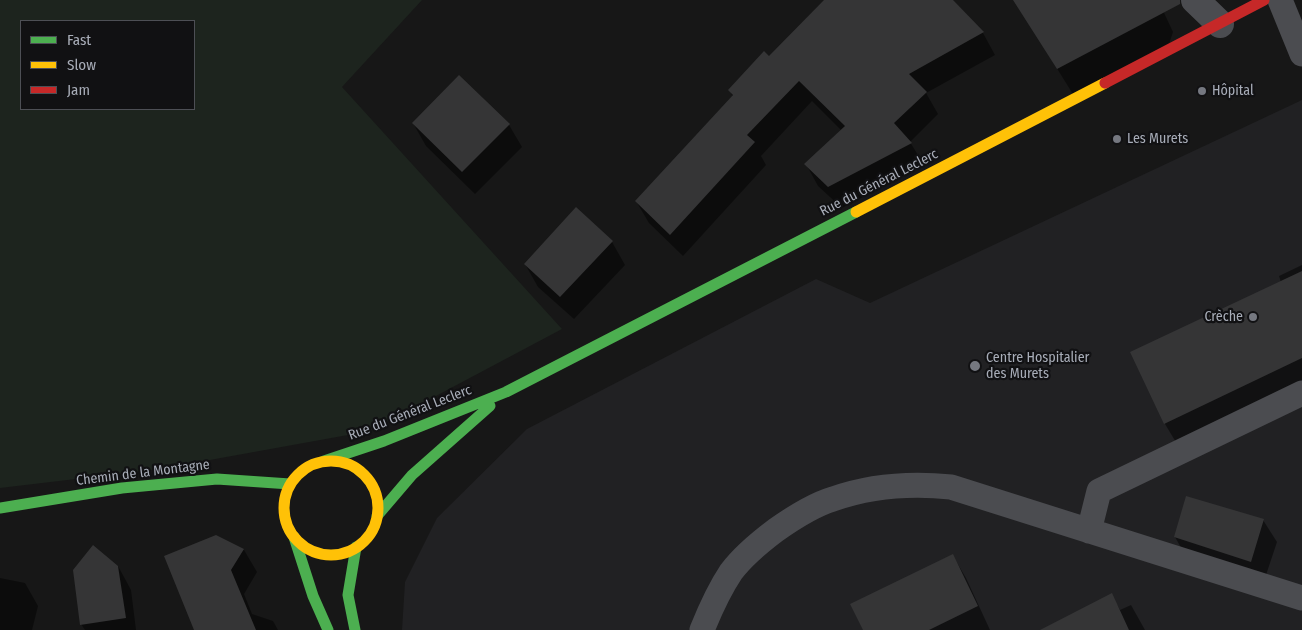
<!DOCTYPE html>
<html>
<head>
<meta charset="utf-8">
<style>
  body { margin:0 }
  #map { position:relative; width:1302px; height:630px; overflow:hidden; background:#171717; font-family:"Fira Sans Condensed",sans-serif }
  canvas { display:block }
  .legend { position:absolute; left:20px; top:20px; width:175px; height:90px; box-sizing:border-box; background:#111113; border:1px solid #4d4f55; margin:0; padding:6px 9px; list-style:none; font-size:15px; color:#a8adb8 }
  .legend li { display:flex; align-items:center; gap:10px; height:25px }
  .legend b { width:25px; border:1px solid #4d4f55 }
</style>
</head>
<body>
<div id="map">
<canvas width="1302" height="630"></canvas>
<ul class="legend">
<li><b style="height:6px;background:#4caf50"></b>Fast</li>
<li><b style="height:6px;background:#ffc107"></b>Slow</li>
<li><b style="height:6px;background:#c62828"></b>Jam</li>
</ul>
</div>
<script>
const g = document.querySelector('canvas').getContext('2d');
g.lineJoin = 'round';
function paint(path, color) { g.fillStyle = color; g.fill(path, 'evenodd'); }
function trace(path, color, width, dash) { g.strokeStyle = color; g.lineWidth = width; g.lineCap = dash ? 'butt' : 'round'; g.setLineDash(dash || []); g.stroke(path); }
function write(font, color, halo, rows, align = 'center') {
  g.font = font + ' "Fira Sans Condensed",sans-serif'; g.lineWidth = 4.5; g.setLineDash([]); g.textBaseline = 'middle'; g.strokeStyle = halo; g.fillStyle = color; for (const [text, x, y, turn = 0] of rows) {
    g.save(); g.translate(x, y); g.rotate((+turn || 0) * Math.PI / 180); g.textAlign = isNaN(turn) ? turn : align; if (halo) g.strokeText(text, 0, 0); g.fillText(text, 0, 0); g.restore();
  }
}
const built = new Path2D(`
  M 1302,100 L 1302,630 L 402,630 L 405,582 L 437,518 L 527,429 L 816,279 L 870,303 Z`);
const green = new Path2D(`
  M 0,0 L 422,0 L 342,87 L 562,329 L 370,431 L 160,469 L 0,488 ZM 194,21 L 194,109 L 21,109 L 21,21 Z`);
const shadow = new Path2D(`
  M 826,0 L 951,0 L 983,33 L 995,55 L 926,93 L 938,114 L 910,142 L 924,165 L 842,208 L 818,186 L 806,164 L 842,131 L 812,101 L 761,156 L 766,165 L 683,256 L 649,223 L 636,201 L 733,97 L 730,91 L 769,58 Z
  M 1019,0 L 1158,0 L 1173,32 L 1167,50 L 1076,99 L 1015,1 Z
  M 413,123 L 509,125 L 522,147 L 475,194 L 426,146 Z
  M 576,209 L 612,242 L 625,265 L 574,319 L 538,287 L 525,264 Z
  M 1302,265 L 1302,397 L 1183,454 L 1165,424 L 1132,353 L 1281,282 L 1279,276 Z
  M 1263,520 L 1277,542 L 1263,584 L 1188,560 L 1175,537 Z
  M 216,536 L 244,550 L 257,572 L 244,594 L 252,614 L 273,621 L 278,630 L 195,630 Z
  M 953,556 L 966,578 L 990,630 L 864,630 Z
  M 118,566 L 131,590 L 136,630 L 85,630 L 81,624 Z
  M 0,578 L 25,583 L 38,606 L 32,630 L 0,630 Z
  M 1111,594 L 1120,610 L 1131,605 L 1145,630 L 1091,630 Z`);
const building = new Path2D(`
  M 824,0 L 953,0 L 984,32 L 909,74 L 927,92 L 894,123 L 912,143 L 828,187 L 804,164 L 845,126 L 799,81 L 747,135 L 755,142 L 670,235 L 635,201 L 733,95 L 728,90 L 764,51 L 769,56 Z
  M 1013,0 L 1180,0 L 1180,4 L 1057,69 Z
  M 459,75 L 510,124 L 462,172 L 412,123 Z
  M 576,207 L 613,241 L 560,297 L 524,264 Z
  M 1302,271 L 1302,358 L 1164,424 L 1130,352 Z
  M 1186,496 L 1264,519 L 1251,562 L 1174,537 Z
  M 216,535 L 244,549 L 231,570 L 256,630 L 194,630 L 164,556 Z
  M 93,545 L 118,566 L 126,618 L 80,625 L 73,570 Z
  M 953,554 L 978,606 L 929,630 L 863,630 L 850,604 Z
  M 1112,593 L 1129,630 L 1040,630 Z`);
const lane = new Path2D(`
  M 1280,0 L 1302,54
  M 1089,531 L 1099,491 L 1302,393
  M 702,630 C 710,610 719,590 731,572 C 743,556 760,542 776,530 C 793,518 813,505 833,499 C 870,486 912,483 951,487 L 1302,598`);
const street = new Path2D(`
  M 1195,0 L 1220,24`);
const fast = new Path2D(`
  M 324,461 L 384,441 L 506,392 L 856,212
  M 0,508 L 122,488 L 217,479 L 290,484
  M 377,516 L 412,475 L 490,406
  M 294,537 L 313,596 L 328,630
  M 355,630 L 348,595 L 356,547`);
const slow = new Path2D(`
  M 856,212 L 1105,83
  M284 508a47 47 0 1 1 94 0a47 47 0 1 1-94 0Z`);
const jam = new Path2D(`
  M 1105,83 L 1264,0`);
const markers = [
  [1202,91,5,"#757880"],
  [1117,139,5,"#757880"],
  [1253,317,5,"#757880"],
  [975,366,6,"#757880"]
];
const poiNames = [
  ["Hôpital",1212,91],
  ["Les Murets",1127,139],
  ["Crèche",1243,317,"right"],
  ["Centre Hospitalier",986,358],
  ["des Murets",986,374]
];
const streetNames = [
  ["Rue du Général Leclerc",879,183,-27],
  ["Rue du Général Leclerc",410,413,-21],
  ["Chemin de la Montagne",143,473,-7]
];
paint(built, '#212123');
paint(green, '#1d241e');
paint(shadow, '#0007');
paint(building, '#353536');
trace(lane, '#4b4c50', 25);
trace(street, '#4b4c50', 28);
trace(fast, '#4caf50', 11);
trace(slow, '#ffc107', 11);
trace(jam, '#c62828', 11);
for (const [x, y, r, color] of markers) { const dot = new Path2D(); dot.arc(x, y, r, 0, 2 * Math.PI); g.fillStyle = color; g.fill(dot); trace(dot, '#111113', 2); }
write('14px', '#a8adb8', '#111113', poiNames, 'left');
write('14px', '#a8adb8', '#111113', streetNames);
</script>
</body>
</html>
